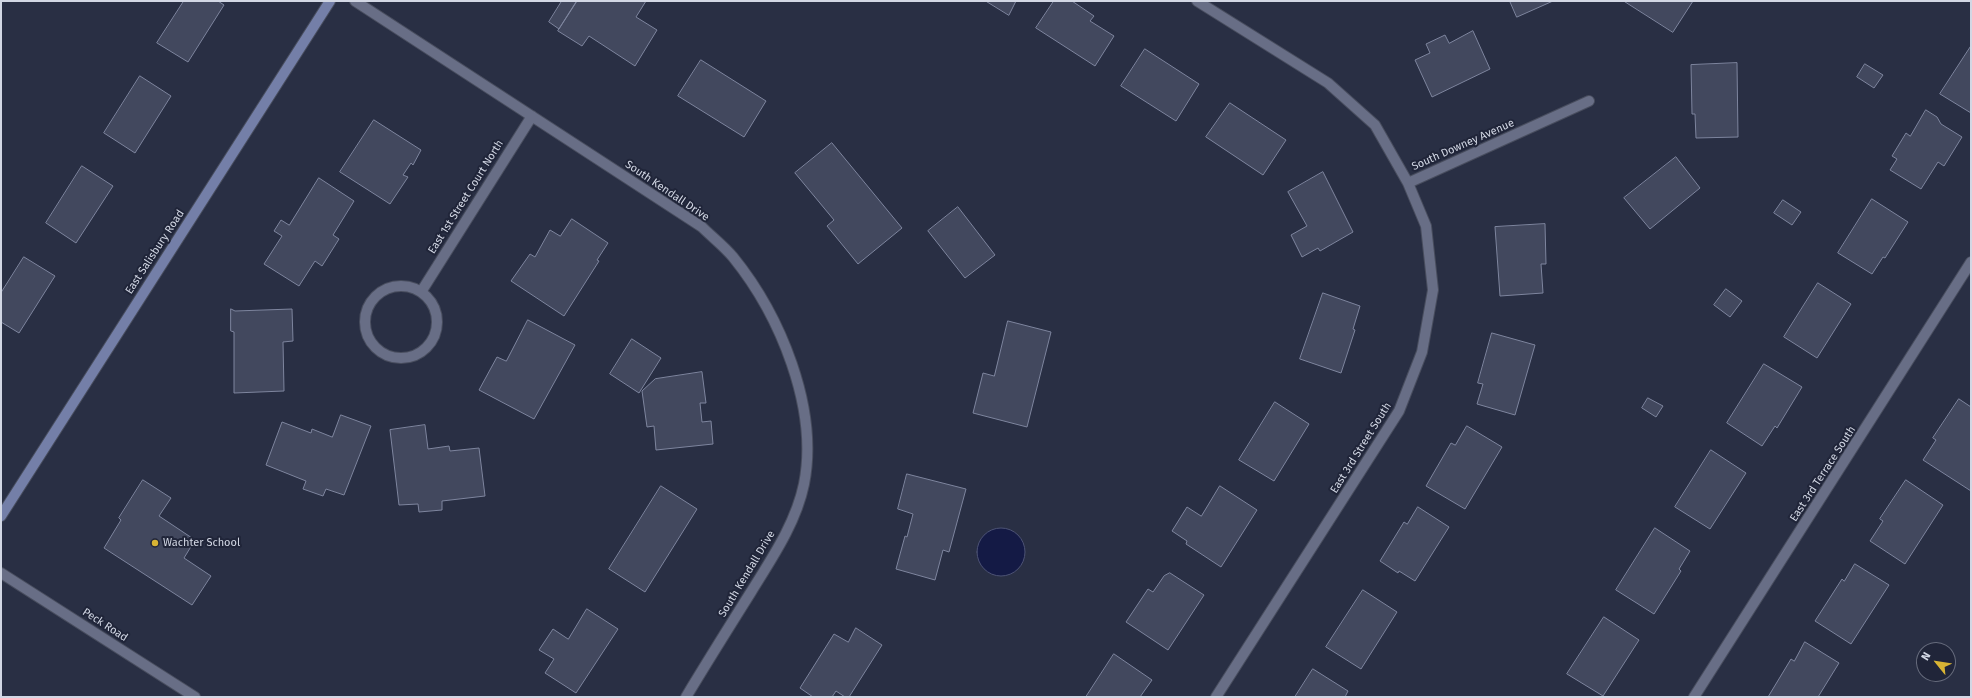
<!DOCTYPE html>
<html>
<head>
<meta charset="utf-8">
<style>
  body { margin:0 }
  #map { position:relative; width:1972px; height:698px; overflow:hidden; background:#292f44; font-family:"Fira Sans",sans-serif }
  canvas { display:block }
  .frame { position:absolute; inset:0; border:2px solid #d2d7e4; pointer-events:none }
  .north { position:absolute; left:1916px; top:642px; width:40px; height:40px; box-sizing:border-box; background:#202539; border:1px solid #676c7d; border-radius:50%; rotate:300deg; font-size:11px; font-weight:700; line-height:16px; text-align:center; color:#d2d7e4 }
  .north::after { content:''; display:block; margin:auto; width:14px; height:18px; background:#d8b434; clip-path:polygon(50% 0,100% 100%,50% 72%,0 100%) }
</style>
</head>
<body>
<div id="map">
<canvas width="1972" height="698"></canvas>
<div class="frame"></div>
<div class="north">N</div>
</div>
<script>
const g = document.querySelector('canvas').getContext('2d');
g.lineJoin = 'round';
function paint(path, color) { g.fillStyle = color; g.fill(path, 'evenodd'); }
function trace(path, color, width, dash) { g.strokeStyle = color; g.lineWidth = width; g.lineCap = dash ? 'butt' : 'round'; g.setLineDash(dash || []); g.stroke(path); }
function write(font, color, halo, rows, align = 'center') {
  g.font = font + ' "Fira Sans",sans-serif'; g.lineWidth = 4; g.setLineDash([]); g.textBaseline = 'middle'; g.strokeStyle = halo; g.fillStyle = color; for (const [text, x, y, turn = 0] of rows) {
    g.save(); g.translate(x, y); g.rotate((+turn || 0) * Math.PI / 180); g.textAlign = isNaN(turn) ? turn : align; if (halo) g.strokeText(text, 0, 0); g.fillText(text, 0, 0); g.restore();
  }
}
const water = new Path2D(`
  M977 552a24 24 0 1 1 48 0a24 24 0 1 1-48 0Z`);
const building = new Path2D(`
  M 184,1 L 218,1 L 224,5 L 188,62 L 157,43 Z
  M 562,1 L 577,1 L 559,29 L 549,22 Z
  M 577,1 L 646,1 L 636,17 L 657,30 L 635,66 L 589,36 L 582,46 L 558,31 Z
  M 986,1 L 1016,1 L 1009,15 Z
  M 1054,1 L 1072,1 L 1094,16 L 1090,21 L 1114,36 L 1095,66 L 1036,28 Z
  M 1510,1 L 1553,1 L 1517,17 Z
  M 1624,1 L 1693,1 L 1673,32 Z
  M 1473,31 L 1490,69 L 1432,97 L 1415,60 L 1430,53 L 1426,44 L 1445,35 L 1449,43 Z
  M 1971,46 L 1971,113 L 1940,94 Z
  M 1145,49 L 1199,84 L 1176,121 L 1121,86 Z
  M 701,60 L 766,101 L 744,137 L 678,96 Z
  M 1737,63 L 1738,137 L 1696,138 L 1695,114 L 1692,114 L 1691,65 Z
  M 1865,64 L 1883,75 L 1874,88 L 1857,77 Z
  M 140,76 L 171,96 L 135,153 L 104,133 Z
  M 1230,103 L 1286,140 L 1263,175 L 1206,137 Z
  M 1926,110 L 1937,117 L 1941,124 L 1962,137 L 1944,166 L 1938,162 L 1921,189 L 1890,170 L 1897,159 L 1892,156 L 1906,133 L 1910,136 Z
  M 374,120 L 421,150 L 413,165 L 411,163 L 403,175 L 408,177 L 390,204 L 340,172 Z
  M 832,143 L 902,228 L 858,264 L 827,226 L 834,220 L 795,173 Z
  M 1676,157 L 1700,188 L 1650,229 L 1624,198 Z
  M 82,166 L 113,186 L 76,243 L 46,223 Z
  M 1323,172 L 1353,232 L 1320,251 L 1318,248 L 1302,257 L 1291,235 L 1307,226 L 1288,192 Z
  M 319,178 L 354,201 L 333,235 L 339,239 L 322,266 L 315,261 L 299,286 L 264,264 L 282,236 L 274,231 L 281,220 L 289,225 Z
  M 1872,199 L 1908,222 L 1885,258 L 1883,257 L 1872,274 L 1838,253 Z
  M 1783,200 L 1801,212 L 1792,225 L 1774,213 Z
  M 958,207 L 995,255 L 965,278 L 928,231 Z
  M 572,219 L 608,243 L 597,260 L 599,261 L 564,316 L 511,281 L 530,254 L 535,257 L 550,230 L 560,236 Z
  M 1545,224 L 1546,264 L 1541,264 L 1543,293 L 1500,296 L 1495,227 Z
  M 24,257 L 55,276 L 19,333 L 1,322 L 1,293 Z
  M 1818,283 L 1851,304 L 1817,358 L 1784,337 Z
  M 1726,289 L 1742,301 L 1730,317 L 1714,305 Z
  M 1323,293 L 1360,306 L 1353,329 L 1355,330 L 1341,373 L 1300,359 Z
  M 231,309 L 235,311 L 292,309 L 293,341 L 283,342 L 284,391 L 234,393 L 234,332 L 231,331 Z
  M 528,320 L 575,345 L 534,419 L 479,390 L 497,357 L 506,361 Z
  M 1008,321 L 1051,332 L 1027,427 L 973,413 L 983,373 L 994,376 Z
  M 1492,333 L 1535,345 L 1515,415 L 1477,404 L 1483,384 L 1478,383 Z
  M 632,339 L 661,358 L 639,393 L 610,374 Z
  M 1764,364 L 1802,387 L 1777,428 L 1775,426 L 1762,446 L 1727,423 Z
  M 702,372 L 706,403 L 700,403 L 702,422 L 711,421 L 713,444 L 656,450 L 654,426 L 647,427 L 642,391 L 655,379 Z
  M 1648,398 L 1663,406 L 1656,417 L 1642,408 Z
  M 1959,399 L 1971,407 L 1971,491 L 1923,460 L 1936,440 L 1933,438 Z
  M 1275,402 L 1309,424 L 1274,481 L 1239,460 Z
  M 341,415 L 371,426 L 344,495 L 326,489 L 323,496 L 303,489 L 306,481 L 266,465 L 282,422 L 311,433 L 312,429 L 332,437 Z
  M 425,425 L 428,449 L 449,446 L 450,451 L 479,448 L 485,496 L 442,501 L 442,510 L 419,512 L 418,504 L 399,505 L 390,430 Z
  M 1467,426 L 1502,447 L 1465,509 L 1426,486 L 1451,443 L 1455,445 Z
  M 1711,450 L 1746,473 L 1710,529 L 1675,507 Z
  M 907,474 L 966,489 L 949,552 L 943,550 L 935,580 L 896,569 L 905,536 L 907,537 L 913,514 L 898,509 Z
  M 143,480 L 171,498 L 159,516 L 195,540 L 184,558 L 211,576 L 192,605 L 104,548 L 121,520 L 119,518 Z
  M 1906,480 L 1943,505 L 1905,564 L 1870,541 L 1883,521 L 1880,519 Z
  M 661,486 L 697,509 L 645,592 L 609,569 Z
  M 1220,486 L 1257,510 L 1221,567 L 1186,544 L 1187,541 L 1172,531 L 1187,507 L 1201,516 Z
  M 1418,507 L 1449,527 L 1415,581 L 1399,571 L 1398,573 L 1380,561 L 1404,522 L 1407,524 Z
  M 1655,528 L 1690,551 L 1679,569 L 1681,571 L 1654,614 L 1616,590 Z
  M 1855,564 L 1889,585 L 1851,644 L 1815,621 L 1842,579 L 1844,581 Z
  M 1170,573 L 1204,595 L 1168,650 L 1126,622 L 1148,589 L 1153,592 L 1164,576 Z
  M 1363,590 L 1397,612 L 1361,669 L 1326,647 Z
  M 587,609 L 618,629 L 576,693 L 545,673 L 554,659 L 539,650 L 553,629 L 568,639 Z
  M 1604,617 L 1639,640 L 1603,696 L 1567,674 Z
  M 856,628 L 882,645 L 849,697 L 845,697 L 836,691 L 832,697 L 813,697 L 800,688 L 834,634 L 848,642 Z
  M 1805,642 L 1839,663 L 1818,697 L 1768,697 L 1791,659 L 1794,661 Z
  M 1114,654 L 1152,680 L 1140,697 L 1086,697 Z
  M 1313,669 L 1348,691 L 1345,697 L 1295,697 Z`);
const street = new Path2D(`
  M 355,1 L 702,227 C 712,237 724,246 733,257 C 780,315 819,408 804,484 C 796,523 772,558 751,592 C 729,627 707,662 686,697
  M 1197,1 L 1328,83 L 1375,125 L 1408,183 L 1426,226 L 1433,290 L 1422,352 L 1399,411 L 1216,697
  M 1408,183 L 1589,101
  M365 322a36 36 0 1 1 72 0a36 36 0 1 1-72 0Z
  M 421,292 L 532,116
  M 1,573 L 195,697
  M 1694,697 L 1971,262`);
const secondary = new Path2D(`
  M 1,516 L 330,1`);
const markers = [
  [155,543,4,"#d8b434"]
];
const streetNames = [
  ["South Downey Avenue",1463,145,-24],
  ["South Kendall Drive",667,191,34],
  ["East 1st Street Court North",466,197,-58],
  ["East Salisbury Road",155,252,-57],
  ["East 3rd Street South",1361,448,-58],
  ["East 3rd Terrace South",1823,474,-57],
  ["South Kendall Drive",747,574,-59],
  ["Peck Road",105,625,33]
];
const poiNames = [
  ["Wachter School",163,543]
];
paint(water, '#141a45');
trace(water, '#4d5375', 1);
paint(building, '#42485e');
trace(building, '#7e859e', 1);
trace(street, '#484d5e', 12);
trace(secondary, '#484d5e', 12);
trace(street, '#686e86', 10);
trace(secondary, '#747fa8', 10);
for (const [x, y, r, color] of markers) { const dot = new Path2D(); dot.arc(x, y, r, 0, 2 * Math.PI); g.fillStyle = color; g.fill(dot); trace(dot, '#202539', 1.5); }
write('11px', '#d2d7e4', '#202539', streetNames);
write('11px', '#d2d7e4', '#202539', poiNames, 'left');
</script>
</body>
</html>
